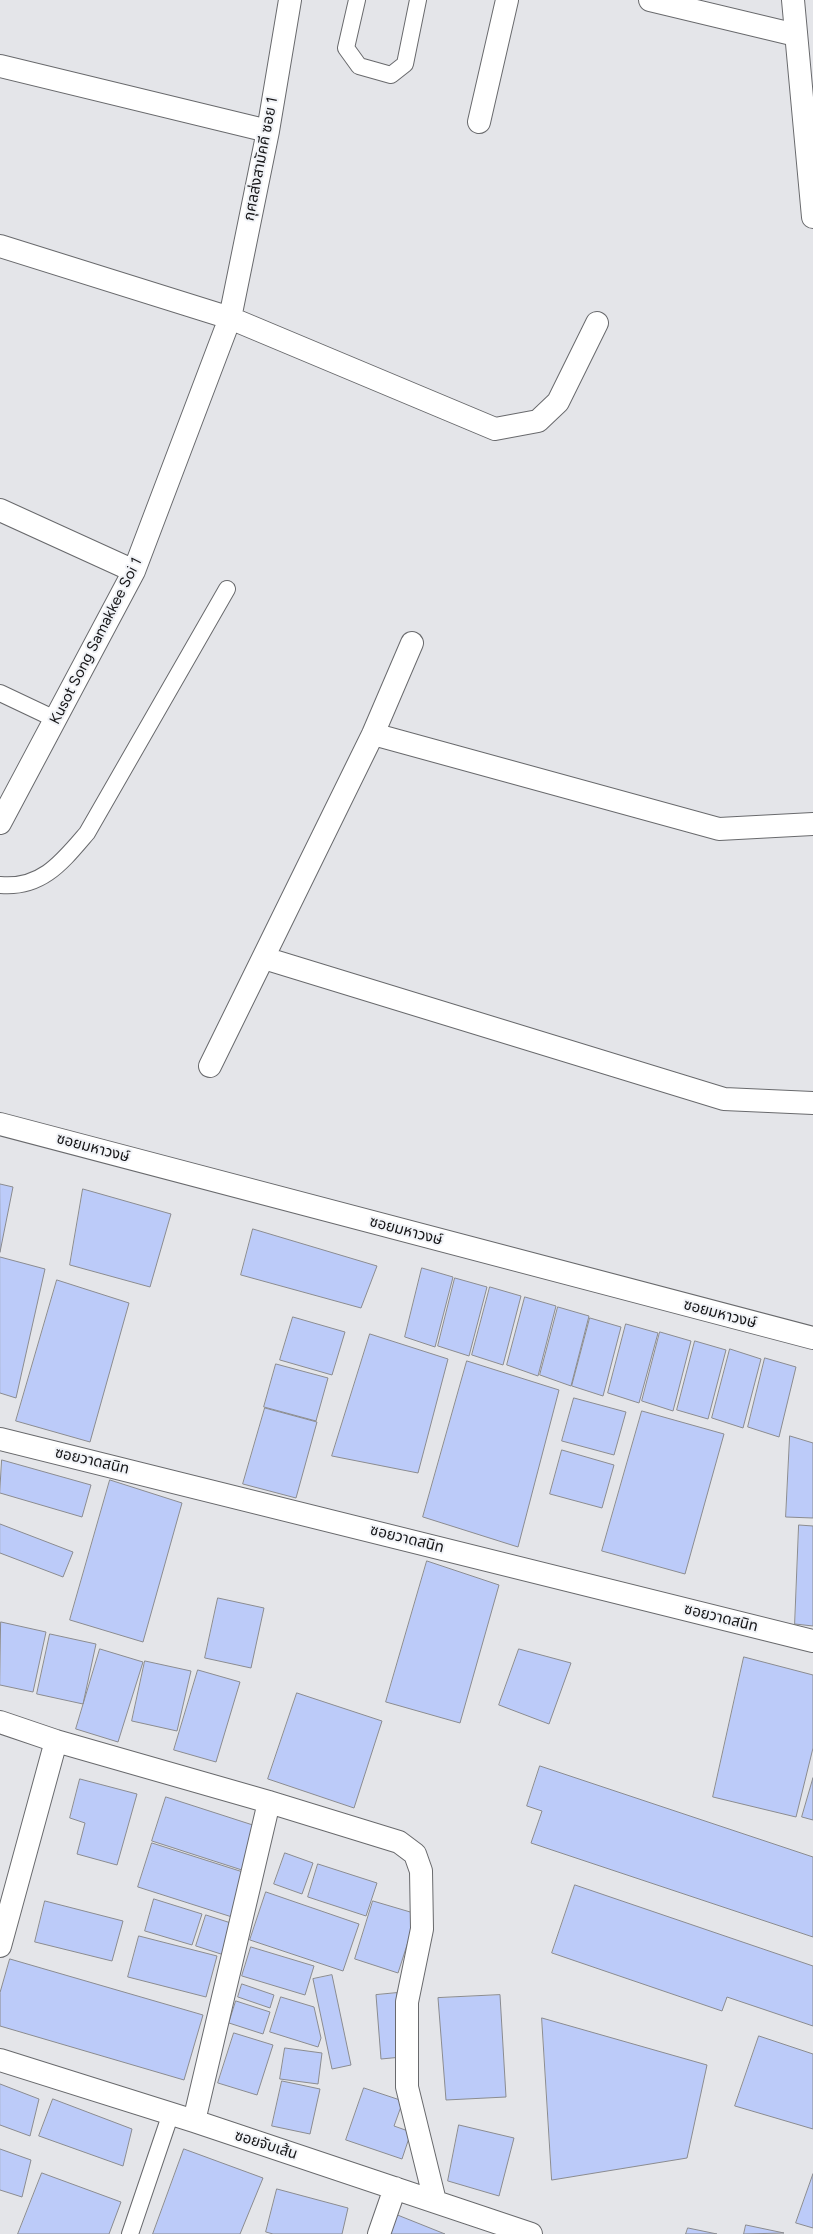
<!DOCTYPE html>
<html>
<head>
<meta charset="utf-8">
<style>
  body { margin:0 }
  canvas { display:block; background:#e4e5e9 }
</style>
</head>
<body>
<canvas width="813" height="2234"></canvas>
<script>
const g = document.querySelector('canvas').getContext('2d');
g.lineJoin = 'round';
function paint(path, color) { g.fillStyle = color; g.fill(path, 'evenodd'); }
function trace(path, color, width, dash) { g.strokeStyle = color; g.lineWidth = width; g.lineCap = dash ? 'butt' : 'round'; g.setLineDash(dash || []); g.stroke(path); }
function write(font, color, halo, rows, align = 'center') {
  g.font = font + ' Figtree,"Noto Sans Thai",sans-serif'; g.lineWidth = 4; g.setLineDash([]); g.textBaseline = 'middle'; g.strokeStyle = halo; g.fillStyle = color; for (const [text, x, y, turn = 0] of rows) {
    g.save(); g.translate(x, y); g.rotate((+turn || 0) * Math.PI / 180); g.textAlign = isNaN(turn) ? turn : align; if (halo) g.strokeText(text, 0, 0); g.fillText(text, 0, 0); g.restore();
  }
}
const building = new Path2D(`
  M 0,1184 L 13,1187 L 0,1252 Z
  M 83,1189 L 171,1214 L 150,1287 L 70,1265 Z
  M 253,1229 L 377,1266 L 361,1308 L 241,1275 Z
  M 0,1257 L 45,1269 L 16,1398 L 0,1393 Z
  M 422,1268 L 453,1277 L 435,1347 L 405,1337 Z
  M 455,1278 L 487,1287 L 469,1356 L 438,1346 Z
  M 57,1280 L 129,1303 L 90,1442 L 16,1421 Z
  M 490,1287 L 521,1296 L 503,1365 L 472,1355 Z
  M 525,1297 L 556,1306 L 538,1376 L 507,1365 Z
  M 558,1307 L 589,1316 L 571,1386 L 540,1375 Z
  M 293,1317 L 345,1332 L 332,1375 L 280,1360 Z
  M 590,1318 L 621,1327 L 603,1396 L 572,1386 Z
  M 626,1324 L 658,1333 L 639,1403 L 608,1393 Z
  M 660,1332 L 691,1341 L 673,1411 L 642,1401 Z
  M 370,1334 L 448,1359 L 418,1473 L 332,1456 Z
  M 695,1341 L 726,1350 L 708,1419 L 677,1410 Z
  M 730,1349 L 761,1359 L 743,1428 L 712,1418 Z
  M 765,1358 L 796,1367 L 779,1437 L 748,1427 Z
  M 467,1361 L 559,1390 L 518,1547 L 423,1517 Z
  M 276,1364 L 328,1378 L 316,1421 L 264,1407 Z
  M 574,1398 L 626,1412 L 614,1455 L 562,1441 Z
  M 265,1408 L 317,1422 L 296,1498 L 243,1484 Z
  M 642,1411 L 724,1434 L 685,1574 L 602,1551 Z
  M 790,1436 L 813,1443 L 813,1518 L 786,1517 Z
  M 562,1450 L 614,1465 L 602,1508 L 550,1494 Z
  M 2,1460 L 91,1485 L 82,1517 L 0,1493 Z
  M 110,1480 L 182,1503 L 143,1642 L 70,1620 Z
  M 0,1524 L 73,1552 L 63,1577 L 0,1553 Z
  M 799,1525 L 813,1526 L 813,1626 L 795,1624 Z
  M 427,1561 L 499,1585 L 460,1723 L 386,1702 Z
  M 218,1598 L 264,1608 L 251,1668 L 205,1658 Z
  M 1,1622 L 46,1632 L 33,1692 L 0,1685 Z
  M 50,1634 L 96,1644 L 83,1704 L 37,1694 Z
  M 100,1649 L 143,1662 L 118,1742 L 76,1729 Z
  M 519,1649 L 571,1663 L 549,1724 L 499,1705 Z
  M 744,1657 L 813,1675 L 813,1748 L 796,1817 L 713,1797 Z
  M 145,1661 L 191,1671 L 177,1731 L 132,1721 Z
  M 198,1670 L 240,1682 L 216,1762 L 174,1750 Z
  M 297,1693 L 382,1721 L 354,1808 L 268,1779 Z
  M 540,1766 L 813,1857 L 813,1937 L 531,1843 L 542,1811 L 527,1806 Z
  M 813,1778 L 813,1820 L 802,1817 Z
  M 80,1779 L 137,1794 L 117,1865 L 77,1854 L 85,1823 L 70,1818 Z
  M 166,1797 L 259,1827 L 245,1871 L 152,1841 Z
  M 152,1843 L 246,1873 L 232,1917 L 138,1887 Z
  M 285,1853 L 313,1863 L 302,1894 L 274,1884 Z
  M 318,1864 L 377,1883 L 366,1916 L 308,1897 Z
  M 575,1885 L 813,1966 L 813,2026 L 727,1997 L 722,2011 L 552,1953 Z
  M 266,1892 L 359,1924 L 343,1971 L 250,1940 Z
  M 154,1899 L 202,1914 L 192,1945 L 145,1931 Z
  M 45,1901 L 123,1921 L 112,1961 L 35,1942 Z
  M 373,1901 L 417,1914 L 398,1973 L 355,1959 Z
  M 206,1915 L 234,1924 L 224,1955 L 196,1946 Z
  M 139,1936 L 217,1956 L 206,1997 L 128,1977 Z
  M 251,1947 L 314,1966 L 305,1995 L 242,1976 Z
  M 10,1959 L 203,2015 L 184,2080 L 0,2026 L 0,1993 Z
  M 332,1975 L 351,2065 L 332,2069 L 313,1979 Z
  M 242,1984 L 274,1995 L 270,2008 L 238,1997 Z
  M 397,1993 L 402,2057 L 381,2059 L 376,1995 Z
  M 500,1995 L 506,2097 L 446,2100 L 438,1998 Z
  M 281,1997 L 314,2007 L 321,2038 L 318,2047 L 270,2032 Z
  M 236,2001 L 270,2012 L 263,2034 L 229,2023 Z
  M 542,2018 L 707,2065 L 687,2158 L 552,2180 Z
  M 234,2033 L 273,2045 L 257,2095 L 218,2083 Z
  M 759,2036 L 813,2054 L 813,2129 L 735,2106 Z
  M 285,2048 L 322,2053 L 318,2084 L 280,2079 Z
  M 282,2081 L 320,2089 L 310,2134 L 272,2126 Z
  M 0,2084 L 39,2099 L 30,2136 L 0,2125 Z
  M 364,2088 L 403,2101 L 394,2126 L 411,2132 L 402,2159 L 346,2140 Z
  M 53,2099 L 132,2129 L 123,2166 L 39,2136 Z
  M 459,2125 L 514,2138 L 499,2196 L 448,2181 Z
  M 0,2149 L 31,2160 L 22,2197 L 0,2190 Z
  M 184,2149 L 263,2178 L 240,2234 L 153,2234 Z
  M 42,2173 L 121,2202 L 109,2234 L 18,2234 Z
  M 813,2174 L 813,2228 L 796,2223 Z
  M 277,2189 L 348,2208 L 342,2234 L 273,2234 L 266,2232 Z
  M 395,2214 L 445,2234 L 389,2234 Z
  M 746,2225 L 784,2233 L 744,2234 Z
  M 688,2228 L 717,2234 L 686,2234 Z`);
const lane = new Path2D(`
  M 357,0 L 346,48 L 359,66 L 391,75 L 405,64 L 418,0
  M 0,693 L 55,719
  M 0,885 C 42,889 63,861 87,833 L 227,589
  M 130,2234 L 171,2113`);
const street = new Path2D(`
  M 650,0 L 796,35
  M 0,66 L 268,131
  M 479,122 L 507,0
  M 0,246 L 230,318 L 495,429 L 538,421 L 558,402 L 597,323
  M 0,510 L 134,571
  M 373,734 L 719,829 L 813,824
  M 0,823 L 134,571 L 230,318 L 268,131 L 290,0
  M 264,958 L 724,1099 L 813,1103
  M 210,1066 L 373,734 L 412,643
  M 0,1439 L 813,1641
  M 0,1722 L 56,1741 L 269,1802 L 399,1842 L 415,1854 L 421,1871 L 422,1929 L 407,2002 L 407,2087 L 435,2201
  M 0,1946 L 56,1741
  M 0,2060 L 194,2121 L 531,2234
  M 194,2121 L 269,1802
  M 379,2234 L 395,2188`);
const secondary = new Path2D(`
  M 793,0 L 813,217
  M 0,1124 L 813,1338`);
const streetNames = [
  ["กุศลส่งสามัคคี ซอย 1",261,159,-79],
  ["Kusot Song Samakkee Soi 1",96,641,-63],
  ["ซอยมหาวงษ์",93,1148,15],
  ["ซอยมหาวงษ์",406,1231,15],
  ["ซอยมหาวงษ์",720,1314,15],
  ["ซอยวาดสนิท",92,1461,13],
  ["ซอยวาดสนิท",407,1539,14],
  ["ซอยวาดสนิท",721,1618,14],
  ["ซอยจับเส้น",266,2145,18]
];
paint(building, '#bccbf9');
trace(building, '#8b8c90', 1);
trace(lane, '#696a6d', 18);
trace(street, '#696a6d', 24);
trace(secondary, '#696a6d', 24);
trace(lane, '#fff', 16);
trace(street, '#fff', 22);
trace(secondary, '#fff', 22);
write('15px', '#151517', '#f1f3f7', streetNames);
</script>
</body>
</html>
